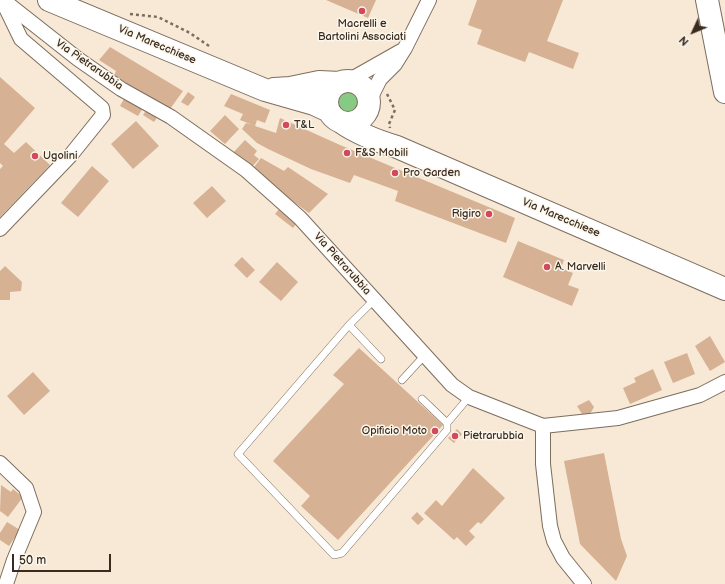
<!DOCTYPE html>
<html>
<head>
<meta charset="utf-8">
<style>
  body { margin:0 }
  #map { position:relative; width:725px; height:584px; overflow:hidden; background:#f7e9d5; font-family:"Balsamiq Sans",sans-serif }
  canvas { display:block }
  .north { position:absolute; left:673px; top:12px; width:40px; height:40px; -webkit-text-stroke:3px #fbf7ec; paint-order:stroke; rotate:226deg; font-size:11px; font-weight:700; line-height:16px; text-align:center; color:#3b2a1e }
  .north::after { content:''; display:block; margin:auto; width:14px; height:18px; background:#3b2a1e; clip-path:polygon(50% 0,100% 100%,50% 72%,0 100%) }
  .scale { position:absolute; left:12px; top:554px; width:99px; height:18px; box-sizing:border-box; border:2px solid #3b2a1e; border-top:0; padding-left:5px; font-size:12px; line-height:14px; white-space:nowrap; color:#3b2a1e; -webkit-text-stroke:3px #fbf7ec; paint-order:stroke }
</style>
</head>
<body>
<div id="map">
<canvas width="725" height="584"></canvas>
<div class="north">N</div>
<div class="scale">50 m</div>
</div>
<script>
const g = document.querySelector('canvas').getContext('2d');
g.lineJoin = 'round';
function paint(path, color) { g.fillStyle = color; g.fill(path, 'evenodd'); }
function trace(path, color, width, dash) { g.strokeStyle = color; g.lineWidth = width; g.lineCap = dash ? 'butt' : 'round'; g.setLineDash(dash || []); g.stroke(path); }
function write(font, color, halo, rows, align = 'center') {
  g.font = font + ' "Balsamiq Sans",sans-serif'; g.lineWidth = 3; g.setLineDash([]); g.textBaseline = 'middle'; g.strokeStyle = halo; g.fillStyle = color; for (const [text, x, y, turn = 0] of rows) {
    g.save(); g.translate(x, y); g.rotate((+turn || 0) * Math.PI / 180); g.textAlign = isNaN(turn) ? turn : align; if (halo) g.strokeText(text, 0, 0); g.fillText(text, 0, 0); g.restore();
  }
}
const green = new Path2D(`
  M336 103a12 12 0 1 1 24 0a12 12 0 1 1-24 0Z`);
const building = new Path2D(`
  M 326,0 L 376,0 L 368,18 Z
  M 477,0 L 563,0 L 547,41 L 579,53 L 573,69 L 529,52 L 525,62 L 477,44 L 482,30 L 468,25 Z
  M 110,47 L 183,91 L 170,109 L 114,76 L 116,71 L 99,60 Z
  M 0,77 L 35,108 L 4,144 L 14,153 L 26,142 L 50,165 L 0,217 L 0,169 L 3,166 L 0,163 Z
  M 188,92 L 195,97 L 188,106 L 181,102 Z
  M 231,94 L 270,110 L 265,123 L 257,120 L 255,126 L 276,133 L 280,118 L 340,145 L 515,218 L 506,243 L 395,201 L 398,191 L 354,175 L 350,183 L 311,169 L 268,149 L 257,143 L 242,129 L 246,123 L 253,125 L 240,120 L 243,114 L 224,106 Z
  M 125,97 L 143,108 L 138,116 L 120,106 Z
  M 147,109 L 158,116 L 154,122 L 143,115 Z
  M 225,115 L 239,129 L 225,144 L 210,131 Z
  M 136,121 L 159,146 L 133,169 L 111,144 Z
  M 245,140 L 257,151 L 254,155 L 259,159 L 250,169 L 232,154 Z
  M 261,158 L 284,171 L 288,167 L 328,194 L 309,213 L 251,171 Z
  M 92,166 L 109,181 L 78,217 L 61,203 Z
  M 212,186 L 226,201 L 207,218 L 193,203 Z
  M 280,208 L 297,223 L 293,228 L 275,214 Z
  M 518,241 L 564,260 L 561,268 L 573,273 L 568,285 L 579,289 L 572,306 L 503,277 Z
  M 242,257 L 255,270 L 247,278 L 234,265 Z
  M 277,262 L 298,282 L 281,301 L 259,282 Z
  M 5,266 L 22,282 L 21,291 L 10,292 L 10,300 L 0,300 L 0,271 Z
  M 710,336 L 725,362 L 710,371 L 695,346 Z
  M 359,348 L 443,425 L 338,540 L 301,506 L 310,496 L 273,461 L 344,384 L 333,375 Z
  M 687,353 L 695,374 L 673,383 L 664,362 Z
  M 653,369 L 662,390 L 630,404 L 623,388 L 636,382 L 634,378 Z
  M 33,372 L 50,391 L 24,415 L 7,396 Z
  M 589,400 L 594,407 L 590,414 L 582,414 L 577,406 Z
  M 457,429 L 462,434 L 454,443 L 448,438 Z
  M 604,453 L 621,539 L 627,556 L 616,581 L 580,544 L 564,461 Z
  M 473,468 L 505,498 L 481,524 L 478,522 L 469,531 L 475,537 L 466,546 L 457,537 L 454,540 L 424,513 L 436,500 L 442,506 Z
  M 1,485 L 11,492 L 13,489 L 23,497 L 8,517 L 0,511 Z
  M 417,512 L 424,519 L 418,525 L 411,518 Z
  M 7,522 L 20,530 L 9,546 L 0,540 L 0,533 Z`);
const path = new Path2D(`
  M 130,14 L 158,17 L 190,33 L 209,46
  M 387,94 L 395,110 L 389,124 L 390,128`);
const lane = new Path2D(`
  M 374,300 L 349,325 L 238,454 L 334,555 L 342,553 L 447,430 L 447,423 L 469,397
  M 349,325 L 381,359
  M 402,380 L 425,355
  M 422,399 L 447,423`);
const street = new Path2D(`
  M 3,0 L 78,59 L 121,89 L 171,117 L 246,170 L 300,218 L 452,385 L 469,397 L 543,426 L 618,418 L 700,395 L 725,382
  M 348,81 L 401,51
  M 370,99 L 380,79 L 395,64 L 405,48 L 429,0
  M 0,229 L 70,156 L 103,115 L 102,108 L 21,39 L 3,2
  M 543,426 L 543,464 L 550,526 L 554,541 L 563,558 L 584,584
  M 0,463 L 26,488 L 34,512 L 14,560 L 6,584`);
const primary = new Path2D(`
  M 49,0 L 265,90 L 314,104 L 329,111
  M327 102a21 21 0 1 1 42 0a21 21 0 1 1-42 0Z
  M 274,89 L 290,88 L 319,82 L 340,83
  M 341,122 C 358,134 377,141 397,147 L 725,289`);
const highway = new Path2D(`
  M 707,0 L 725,92`);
const markers = [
  [362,11,4,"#d1495b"],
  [286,125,4,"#d1495b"],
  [347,153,4,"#d1495b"],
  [35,156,4,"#d1495b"],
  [395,173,4,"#d1495b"],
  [489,214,4,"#d1495b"],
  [547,267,4,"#d1495b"],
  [435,431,4,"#d1495b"],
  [455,436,4,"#d1495b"]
];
const poiNames = [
  ["Macrelli e",362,24,"center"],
  ["Bartolini Associati",362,37,"center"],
  ["T&L",294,125],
  ["F&S Mobili",355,153],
  ["Ugolini",43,156],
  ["Pro Garden",403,173],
  ["Rigiro",481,214,"right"],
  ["A. Marvelli",555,267],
  ["Opificio Moto",427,431,"right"],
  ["Pietrarubbia",463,436]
];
const streetNames = [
  ["Via Marecchiese",157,45,23],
  ["Via Pietrarubbia",89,65,35],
  ["Via Marecchiese",561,218,23],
  ["Via Pietrarubbia",342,264,48]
];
paint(green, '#87ca84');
paint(building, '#d7b193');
trace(lane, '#7d6d5e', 8);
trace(street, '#7d6d5e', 16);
trace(primary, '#7d6d5e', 24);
trace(highway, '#7d6d5e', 24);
trace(path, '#7d6d5e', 2.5, [3, 3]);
trace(lane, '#fff', 7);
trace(street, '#fff', 14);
trace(primary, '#fff', 22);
trace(highway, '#fff', 22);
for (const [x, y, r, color] of markers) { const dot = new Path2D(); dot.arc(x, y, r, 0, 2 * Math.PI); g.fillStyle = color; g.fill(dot); trace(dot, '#fbf7ec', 1.5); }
write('11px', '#3b2a1e', '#fbf7ec', poiNames, 'left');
write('11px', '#3b2a1e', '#fbf7ec', streetNames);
</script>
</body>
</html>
